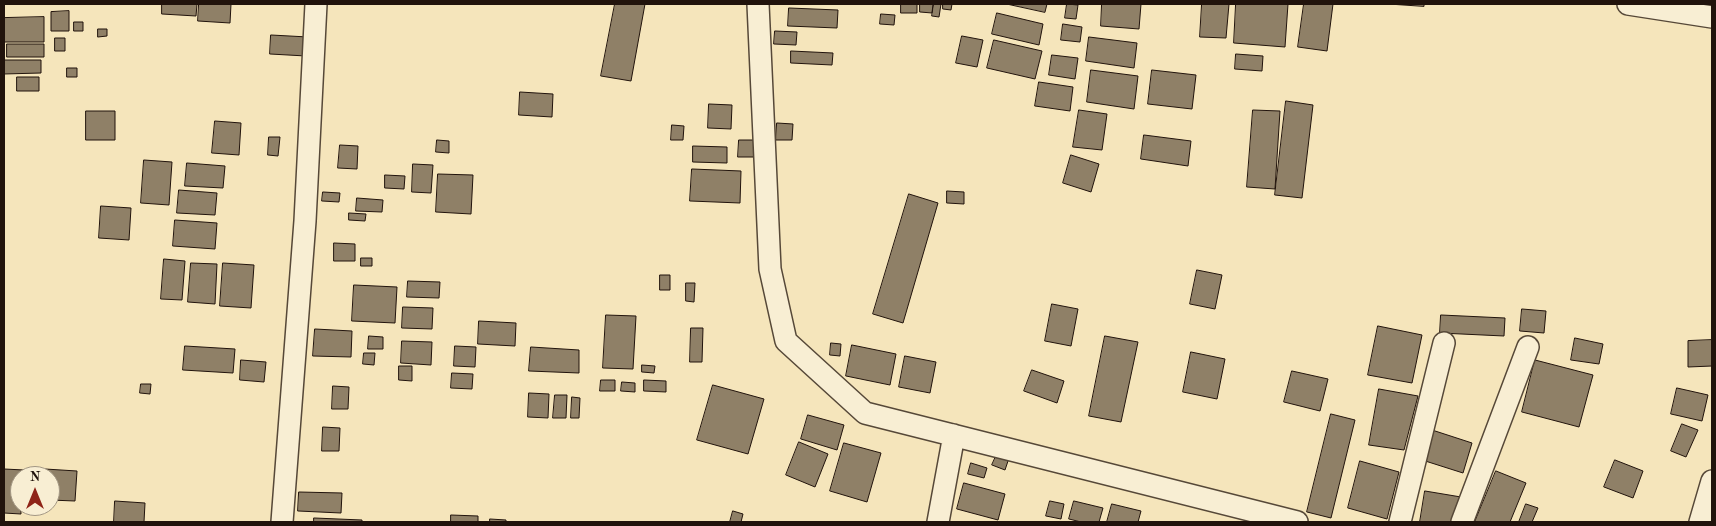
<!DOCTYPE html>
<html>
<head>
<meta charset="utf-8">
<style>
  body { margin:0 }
  #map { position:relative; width:1716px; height:526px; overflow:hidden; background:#f5e5bb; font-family:"Old Standard TT",serif }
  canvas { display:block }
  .frame { position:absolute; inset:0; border:5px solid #21130c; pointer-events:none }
  .north { position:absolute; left:10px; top:466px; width:50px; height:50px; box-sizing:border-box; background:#f8eed3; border:1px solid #a29683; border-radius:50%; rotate:0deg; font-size:14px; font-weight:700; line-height:20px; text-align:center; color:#21130c }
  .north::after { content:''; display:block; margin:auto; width:18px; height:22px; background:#8f2418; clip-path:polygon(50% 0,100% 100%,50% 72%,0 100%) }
</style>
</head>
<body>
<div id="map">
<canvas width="1716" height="526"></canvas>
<div class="frame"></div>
<div class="north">N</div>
</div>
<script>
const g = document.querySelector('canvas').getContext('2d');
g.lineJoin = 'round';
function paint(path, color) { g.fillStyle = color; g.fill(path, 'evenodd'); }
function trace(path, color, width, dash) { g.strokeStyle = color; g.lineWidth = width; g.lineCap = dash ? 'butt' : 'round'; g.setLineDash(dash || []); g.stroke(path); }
const building = new Path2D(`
  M 162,4 L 197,4 L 196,16 L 162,14 Z
  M 199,4 L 231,4 L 230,23 L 198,21 Z
  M 615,4 L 645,4 L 631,81 L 601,76 Z
  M 901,4 L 917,4 L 917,13 L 901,13 Z
  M 920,4 L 933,4 L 932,13 L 920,12 Z
  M 934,4 L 941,4 L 939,17 L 932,16 Z
  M 943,4 L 952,4 L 951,10 L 943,9 Z
  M 1007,4 L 1047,4 L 1045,12 Z
  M 1067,4 L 1078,5 L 1076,19 L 1065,18 Z
  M 1102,4 L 1141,4 L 1139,29 L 1101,26 Z
  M 1202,4 L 1229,4 L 1226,38 L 1200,37 Z
  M 1236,4 L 1288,4 L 1285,47 L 1234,43 Z
  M 1304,4 L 1333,4 L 1327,51 L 1298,47 Z
  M 1389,4 L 1424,4 L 1424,6 Z
  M 789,8 L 838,10 L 837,28 L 788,26 Z
  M 69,11 L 69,31 L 51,31 L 51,12 Z
  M 997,13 L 1043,24 L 1039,45 L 992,34 Z
  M 881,14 L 895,15 L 894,25 L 880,24 Z
  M 44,17 L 44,42 L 4,42 L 4,18 Z
  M 74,22 L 83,22 L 83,31 L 74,31 Z
  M 1063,24 L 1082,27 L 1080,42 L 1061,40 Z
  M 98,29 L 107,29 L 107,36 L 98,37 Z
  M 775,31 L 797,32 L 796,45 L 774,44 Z
  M 271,35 L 308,37 L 306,56 L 270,54 Z
  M 962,36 L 983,40 L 977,67 L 956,63 Z
  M 1089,37 L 1137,43 L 1134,68 L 1086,61 Z
  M 55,38 L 65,38 L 65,51 L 55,51 Z
  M 994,40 L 1042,51 L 1035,79 L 987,68 Z
  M 7,44 L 44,44 L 44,57 L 7,57 Z
  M 791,51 L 833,53 L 832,65 L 791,63 Z
  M 1236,54 L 1263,56 L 1262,71 L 1235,69 Z
  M 1052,55 L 1078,58 L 1075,79 L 1049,75 Z
  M 4,60 L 41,60 L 41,73 L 4,74 Z
  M 67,68 L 77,68 L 77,77 L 67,77 Z
  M 1091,70 L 1138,76 L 1134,109 L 1087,102 Z
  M 1152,70 L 1196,75 L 1192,109 L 1148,104 Z
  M 17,77 L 39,77 L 39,91 L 17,91 Z
  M 1039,82 L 1073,87 L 1070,111 L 1035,106 Z
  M 520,92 L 553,94 L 552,117 L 519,115 Z
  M 1286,101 L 1313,105 L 1302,198 L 1275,195 Z
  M 709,104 L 732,105 L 731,129 L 708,128 Z
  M 1079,110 L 1107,114 L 1102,150 L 1073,147 Z
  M 1253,110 L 1280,111 L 1275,189 L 1247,187 Z
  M 86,111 L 115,111 L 115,140 L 86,140 Z
  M 215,121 L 241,123 L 239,155 L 212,153 Z
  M 777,123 L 793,124 L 792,140 L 776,140 Z
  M 672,125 L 684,126 L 683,140 L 671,140 Z
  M 1144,135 L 1191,141 L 1188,166 L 1141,159 Z
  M 269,137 L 280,137 L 278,156 L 268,155 Z
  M 437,140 L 449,141 L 449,153 L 436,152 Z
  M 739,140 L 755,140 L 755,157 L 738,157 Z
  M 340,145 L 358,146 L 357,169 L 338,168 Z
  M 693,146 L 727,147 L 727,163 L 693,162 Z
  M 1071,155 L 1099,164 L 1091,192 L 1063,183 Z
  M 144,160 L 172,162 L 169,205 L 141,203 Z
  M 187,163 L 225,166 L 223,188 L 185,186 Z
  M 413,164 L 433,165 L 431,193 L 412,192 Z
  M 692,169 L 741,171 L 740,203 L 690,201 Z
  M 438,174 L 473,175 L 471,214 L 436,212 Z
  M 385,175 L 405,176 L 404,189 L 385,188 Z
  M 179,190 L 217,193 L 215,215 L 177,213 Z
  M 947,191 L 964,192 L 964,204 L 947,203 Z
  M 323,192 L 340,193 L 339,202 L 322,201 Z
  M 909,194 L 938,203 L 903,323 L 873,314 Z
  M 357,198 L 383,200 L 382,212 L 356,211 Z
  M 101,206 L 131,208 L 129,240 L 99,238 Z
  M 349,213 L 366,214 L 365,221 L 349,220 Z
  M 175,220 L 217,223 L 215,249 L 173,246 Z
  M 334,243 L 355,244 L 355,261 L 334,261 Z
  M 361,258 L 372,258 L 372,266 L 361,266 Z
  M 164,259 L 185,261 L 182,300 L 161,299 Z
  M 191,263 L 217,264 L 215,304 L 188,302 Z
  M 223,263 L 254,265 L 251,308 L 220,306 Z
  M 1197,270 L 1222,275 L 1215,309 L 1190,304 Z
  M 660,275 L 670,275 L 670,290 L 660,290 Z
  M 408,281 L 440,282 L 439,298 L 407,297 Z
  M 686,283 L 695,283 L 694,302 L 686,301 Z
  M 354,285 L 397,287 L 395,323 L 352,321 Z
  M 1052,304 L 1078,309 L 1071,346 L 1045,341 Z
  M 403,307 L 433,308 L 432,329 L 402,328 Z
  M 1522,309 L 1546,311 L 1544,333 L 1520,331 Z
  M 606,315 L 636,316 L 633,369 L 603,368 Z
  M 1441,315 L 1505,318 L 1504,336 L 1440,333 Z
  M 479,321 L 516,323 L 515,346 L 478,344 Z
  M 1378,326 L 1422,335 L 1412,383 L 1368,375 Z
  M 691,328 L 703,328 L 702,362 L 690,362 Z
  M 315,329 L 352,331 L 351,357 L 313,356 Z
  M 369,336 L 383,337 L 383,349 L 368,349 Z
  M 1105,336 L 1138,342 L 1121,422 L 1089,416 Z
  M 1575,338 L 1603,344 L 1599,364 L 1571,360 Z
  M 1712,340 L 1712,366 L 1688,367 L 1688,341 Z
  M 402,341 L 432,342 L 431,365 L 401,363 Z
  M 831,343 L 841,344 L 840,356 L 830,355 Z
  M 852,345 L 896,354 L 890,385 L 846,376 Z
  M 185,346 L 235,349 L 233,373 L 183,370 Z
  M 455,346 L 476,347 L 475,367 L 454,366 Z
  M 531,347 L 579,350 L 579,373 L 529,371 Z
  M 1191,352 L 1225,359 L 1217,399 L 1183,392 Z
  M 364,353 L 375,353 L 374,365 L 363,364 Z
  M 905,356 L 936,362 L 930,393 L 899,387 Z
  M 241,360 L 266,362 L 264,382 L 240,380 Z
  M 1535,360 L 1593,375 L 1579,427 L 1522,412 Z
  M 642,365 L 655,366 L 654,373 L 642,372 Z
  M 399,366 L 412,366 L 412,381 L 399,380 Z
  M 1032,370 L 1064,381 L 1057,403 L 1024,391 Z
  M 1292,371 L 1328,379 L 1320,411 L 1284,402 Z
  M 452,373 L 473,374 L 472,389 L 451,388 Z
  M 601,380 L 615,380 L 615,391 L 600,391 Z
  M 644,380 L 666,381 L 666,392 L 644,391 Z
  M 622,382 L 635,383 L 635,392 L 621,391 Z
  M 141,384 L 151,384 L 150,394 L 140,393 Z
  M 713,385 L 764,399 L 748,454 L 697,440 Z
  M 333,386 L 349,387 L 348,409 L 332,409 Z
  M 1677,388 L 1708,395 L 1702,421 L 1671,414 Z
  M 1379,389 L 1418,396 L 1404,450 L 1369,445 Z
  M 529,393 L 549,394 L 548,418 L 528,417 Z
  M 555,395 L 567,395 L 566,418 L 553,418 Z
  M 572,397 L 580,398 L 579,418 L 571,418 Z
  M 1331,414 L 1355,420 L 1331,518 L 1307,512 Z
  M 808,415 L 844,425 L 837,450 L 801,439 Z
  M 1682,424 L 1698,430 L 1686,457 L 1671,451 Z
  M 323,427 L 340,428 L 339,451 L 322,451 Z
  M 1429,429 L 1472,443 L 1463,473 L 1419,459 Z
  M 799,442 L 828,454 L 815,487 L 786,475 Z
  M 844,443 L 881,453 L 867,502 L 830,491 Z
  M 997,454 L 1009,458 L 1005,470 L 992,465 Z
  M 1615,460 L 1643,471 L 1633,498 L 1604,487 Z
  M 1360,461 L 1399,472 L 1387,519 L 1348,508 Z
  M 971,463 L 987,468 L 984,478 L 968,474 Z
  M 4,469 L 24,470 L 23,476 L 20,476 L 21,514 L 4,513 Z
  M 45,469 L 77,471 L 75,501 L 50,500 L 50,476 L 45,476 Z
  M 1496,471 L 1526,483 L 1510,522 L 1475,522 Z
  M 964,483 L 1005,494 L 998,520 L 957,509 Z
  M 1425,491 L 1461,497 L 1457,522 L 1420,522 Z
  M 299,492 L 342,493 L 341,513 L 298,511 Z
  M 115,501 L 145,503 L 144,522 L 114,522 Z
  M 1050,501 L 1064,504 L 1061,519 L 1046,516 Z
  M 1074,501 L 1103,508 L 1099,522 L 1081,522 L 1069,519 Z
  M 1112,504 L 1141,511 L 1138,522 L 1107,522 Z
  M 1526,504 L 1538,508 L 1532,522 L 1519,522 Z
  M 733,511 L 743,514 L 741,522 L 730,522 Z
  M 451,515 L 478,516 L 478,522 L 451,522 Z
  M 314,518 L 362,520 L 362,522 L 314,522 Z
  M 490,519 L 506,520 L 506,522 L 490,522 Z`);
const street = new Path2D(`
  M 758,4 L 770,269 L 786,341 L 865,413 L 1297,522
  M 1628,4 L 1712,17
  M 282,522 L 305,221 L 316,4
  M 938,522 L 954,435
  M 1400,522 L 1444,343
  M 1462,522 L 1528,347
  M 1700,522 L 1712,481`);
paint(building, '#8f8067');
trace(building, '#21130c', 1);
trace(street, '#564838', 24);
trace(street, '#f8eed3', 21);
</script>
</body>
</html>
